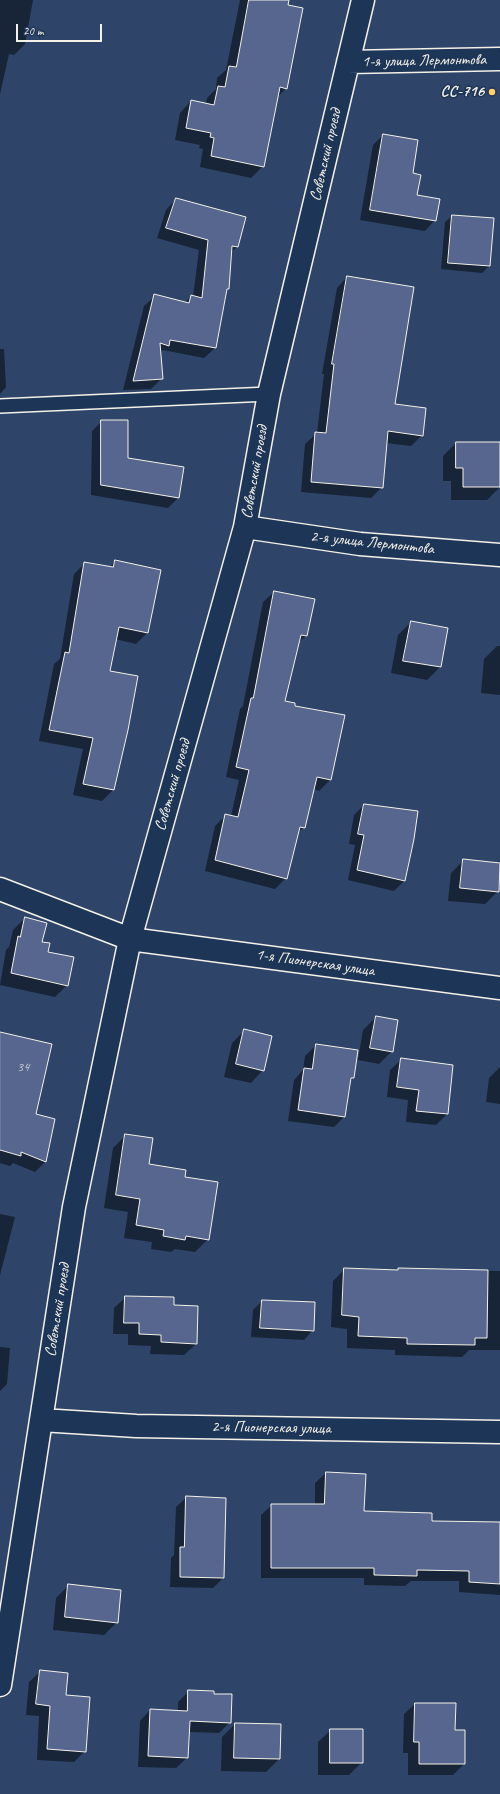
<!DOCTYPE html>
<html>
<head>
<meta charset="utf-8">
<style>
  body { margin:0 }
  #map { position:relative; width:500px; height:1794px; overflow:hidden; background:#2e4468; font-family:Caveat,sans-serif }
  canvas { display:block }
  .scale { position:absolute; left:16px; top:24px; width:86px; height:18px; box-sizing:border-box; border:2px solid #f4f1e8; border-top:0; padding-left:5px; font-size:12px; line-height:14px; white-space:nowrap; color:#f4f1e8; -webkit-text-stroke:3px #1d3557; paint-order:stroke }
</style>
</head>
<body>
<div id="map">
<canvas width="500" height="1794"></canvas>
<div class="scale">20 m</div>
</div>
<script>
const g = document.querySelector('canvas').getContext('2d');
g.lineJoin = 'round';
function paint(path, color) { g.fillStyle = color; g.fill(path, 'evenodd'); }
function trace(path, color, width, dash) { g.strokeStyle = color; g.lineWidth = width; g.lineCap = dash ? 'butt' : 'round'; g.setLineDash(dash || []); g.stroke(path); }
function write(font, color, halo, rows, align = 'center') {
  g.font = font + ' Caveat,sans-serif'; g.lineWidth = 3; g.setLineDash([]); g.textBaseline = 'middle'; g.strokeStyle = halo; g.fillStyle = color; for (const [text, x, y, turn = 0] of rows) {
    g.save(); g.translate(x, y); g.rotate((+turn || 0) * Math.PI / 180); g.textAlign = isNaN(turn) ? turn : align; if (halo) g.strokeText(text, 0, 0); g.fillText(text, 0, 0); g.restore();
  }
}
const shadow = new Path2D(`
  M 0,0 L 33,0 L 25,44 L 14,55 L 9,54 L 0,94 Z
  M 240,0 L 288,0 L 286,88 L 277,98 L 263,166 L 251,178 L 200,167 L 203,149 L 199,148 L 200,145 L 175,140 L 180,113 L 191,101 L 206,104 L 207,98 L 216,89 L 217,78 L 226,70 Z
  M 383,135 L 412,174 L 416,196 L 435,220 L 425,231 L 360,220 L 373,145 Z
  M 176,199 L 237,247 L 231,252 L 228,289 L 225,292 L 215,348 L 204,358 L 163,350 L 160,353 L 162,378 L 151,389 L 123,390 L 144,306 L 155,296 L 185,303 L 191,296 L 193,297 L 199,250 L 157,238 L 166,210 Z
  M 452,216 L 493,218 L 489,266 L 482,273 L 441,269 L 445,222 Z
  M 347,277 L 394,405 L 422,435 L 411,446 L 386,443 L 382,487 L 371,498 L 301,492 L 305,444 L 317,433 L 324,374 L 322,374 L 337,288 Z
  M 0,349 L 4,349 L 6,387 L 0,394 Z
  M 102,421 L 127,458 L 183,468 L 178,498 L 168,508 L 91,495 L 92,431 Z
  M 456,443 L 500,443 L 500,487 L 487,500 L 451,500 L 451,481 L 443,481 L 443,456 Z
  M 115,561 L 160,571 L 147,633 L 136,644 L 115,639 L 109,672 L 113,790 L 102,801 L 73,795 L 83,749 L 39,741 L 54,664 L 60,659 L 74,574 L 85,563 L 109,568 Z
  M 274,592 L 306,636 L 298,643 L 284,702 L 294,706 L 344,716 L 330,780 L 319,791 L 313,789 L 304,827 L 297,834 L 286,878 L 275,889 L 205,871 L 215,826 L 226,815 L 231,816 L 239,780 L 226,777 L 240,709 L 243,706 L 263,602 Z
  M 411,622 L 447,629 L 440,667 L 427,680 L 391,673 L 398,635 Z
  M 497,646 L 500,646 L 500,695 L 481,693 L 484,659 Z
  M 364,805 L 404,881 L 394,891 L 348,880 L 355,845 L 349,844 L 354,815 Z
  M 464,860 L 500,864 L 498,891 L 485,904 L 448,901 L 451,873 Z
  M 25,918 L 67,985 L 55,997 L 0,985 L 6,950 L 9,947 L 13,930 Z
  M 376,1017 L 392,1051 L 379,1064 L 358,1060 L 363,1030 Z
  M 245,1030 L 263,1070 L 251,1083 L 224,1077 L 232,1043 Z
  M 0,1033 L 35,1114 L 46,1161 L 35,1172 L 13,1163 L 10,1166 L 0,1163 Z
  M 316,1045 L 353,1078 L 350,1081 L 345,1116 L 334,1127 L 288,1121 L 294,1080 L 303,1070 L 305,1056 Z
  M 401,1060 L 452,1065 L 447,1114 L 436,1125 L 406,1122 L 408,1100 L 387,1097 L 390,1070 Z
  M 500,1067 L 500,1104 L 486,1102 L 489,1078 Z
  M 126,1135 L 148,1165 L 183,1178 L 208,1239 L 195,1252 L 175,1249 L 171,1252 L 151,1249 L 152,1242 L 124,1238 L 128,1212 L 104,1208 L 113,1148 Z
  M 0,1214 L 15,1217 L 0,1275 Z
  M 345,1269 L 396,1271 L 398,1269 L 500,1271 L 500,1350 L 469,1350 L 462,1357 L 395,1355 L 395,1350 L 347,1348 L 347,1329 L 331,1327 L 333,1281 Z
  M 126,1297 L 173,1306 L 196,1344 L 184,1355 L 150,1354 L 151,1346 L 128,1345 L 128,1334 L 113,1334 L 114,1308 Z
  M 262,1301 L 313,1330 L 304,1340 L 251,1337 L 253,1310 Z
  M 0,1347 L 10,1348 L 7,1384 L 0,1391 Z
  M 326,1473 L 363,1512 L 431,1522 L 500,1523 L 500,1595 L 459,1592 L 459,1581 L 411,1581 L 405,1586 L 364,1585 L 364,1578 L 261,1578 L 261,1515 L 272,1505 L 315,1505 L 315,1483 Z
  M 187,1497 L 223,1578 L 213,1588 L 170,1587 L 171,1558 L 174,1555 L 176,1507 Z
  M 69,1585 L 117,1622 L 104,1635 L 53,1630 L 56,1598 Z
  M 40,1672 L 65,1696 L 85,1751 L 74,1762 L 37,1760 L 39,1716 L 26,1715 L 29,1682 Z
  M 189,1691 L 213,1695 L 230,1722 L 219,1733 L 188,1732 L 187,1758 L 176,1768 L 138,1767 L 140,1721 L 150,1710 L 178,1711 L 178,1702 Z
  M 415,1704 L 455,1704 L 454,1731 L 464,1764 L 453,1775 L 408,1775 L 408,1753 L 403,1753 L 404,1714 Z
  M 235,1724 L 279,1759 L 266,1772 L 221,1771 L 222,1737 Z
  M 331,1730 L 362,1762 L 349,1775 L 318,1775 L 318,1742 Z`);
const building = new Path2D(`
  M 249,0 L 289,0 L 288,5 L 303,8 L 287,89 L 280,87 L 264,167 L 211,156 L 214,138 L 210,137 L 211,133 L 186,128 L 191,100 L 214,105 L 218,86 L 225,87 L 229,66 L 236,67 Z
  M 383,134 L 418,140 L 413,173 L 421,175 L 417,195 L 440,199 L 436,221 L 370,210 Z
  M 176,198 L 246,217 L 238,247 L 232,246 L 229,289 L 227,289 L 216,348 L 170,340 L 169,346 L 160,343 L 163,379 L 133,381 L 154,294 L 189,303 L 191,295 L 202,298 L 208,240 L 166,228 Z
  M 452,215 L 494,218 L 490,266 L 448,263 Z
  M 347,276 L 414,287 L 395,404 L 426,408 L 423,436 L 388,431 L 383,488 L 311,482 L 315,432 L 326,433 L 334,364 L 332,364 Z
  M 101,420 L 128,420 L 128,458 L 184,467 L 179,498 L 101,485 Z
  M 456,442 L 500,442 L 500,487 L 463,487 L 463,468 L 456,468 Z
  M 115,560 L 161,570 L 148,633 L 119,627 L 110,671 L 138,676 L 128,730 L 114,790 L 83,784 L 93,738 L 49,730 L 65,652 L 69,653 L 84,562 L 113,567 Z
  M 274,591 L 315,599 L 307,636 L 301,635 L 285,701 L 295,703 L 295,706 L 345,715 L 331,780 L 317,777 L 305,828 L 300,827 L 287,879 L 215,860 L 225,814 L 238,817 L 249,770 L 236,767 L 251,698 L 253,698 Z
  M 411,621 L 448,628 L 441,667 L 403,661 Z
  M 364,804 L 418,811 L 414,839 L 405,881 L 357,870 L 364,835 L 358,834 Z
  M 463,859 L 500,863 L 499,892 L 460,888 Z
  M 25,917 L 47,923 L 42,942 L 50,943 L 48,952 L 74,957 L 68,986 L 11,973 L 18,936 L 20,937 Z
  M 376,1016 L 398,1020 L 393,1052 L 370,1048 Z
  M 244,1029 L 272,1036 L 264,1071 L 236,1064 Z
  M 0,1032 L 52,1044 L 36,1114 L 55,1119 L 46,1162 L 21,1152 L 21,1156 L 0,1150 Z
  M 316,1044 L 358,1050 L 354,1078 L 351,1078 L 345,1117 L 298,1110 L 304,1068 L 312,1069 Z
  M 401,1058 L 453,1065 L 448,1114 L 416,1111 L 419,1090 L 397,1087 Z
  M 125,1134 L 153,1138 L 149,1164 L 186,1170 L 185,1177 L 218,1182 L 209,1240 L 186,1236 L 185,1240 L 163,1236 L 164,1230 L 136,1225 L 140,1199 L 116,1195 Z
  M 344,1268 L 398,1270 L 398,1268 L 488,1270 L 487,1338 L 475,1338 L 475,1345 L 407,1344 L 407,1338 L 358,1336 L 359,1317 L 342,1315 Z
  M 125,1296 L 174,1297 L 174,1305 L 198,1306 L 197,1344 L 161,1342 L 161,1335 L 139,1334 L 139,1323 L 124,1323 Z
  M 262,1300 L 315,1302 L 314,1331 L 260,1328 Z
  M 326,1472 L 366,1474 L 364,1511 L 432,1513 L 432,1521 L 500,1522 L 500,1584 L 469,1582 L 469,1571 L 417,1570 L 417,1576 L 374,1575 L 374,1568 L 271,1568 L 271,1504 L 324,1504 Z
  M 186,1496 L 226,1498 L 224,1578 L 180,1577 L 180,1547 L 184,1547 Z
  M 68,1584 L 121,1590 L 118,1623 L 65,1617 Z
  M 40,1670 L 68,1673 L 66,1695 L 90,1697 L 86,1752 L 47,1749 L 50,1706 L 36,1704 Z
  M 188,1690 L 214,1691 L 214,1694 L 232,1694 L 231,1723 L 190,1721 L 188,1758 L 148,1756 L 150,1709 L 187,1711 Z
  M 415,1703 L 456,1703 L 455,1730 L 465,1730 L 465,1764 L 419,1764 L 419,1742 L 414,1742 Z
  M 235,1723 L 281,1724 L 280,1759 L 234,1758 Z
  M 330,1729 L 363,1729 L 363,1763 L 330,1763 Z`);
const service = new Path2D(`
  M 0,406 L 269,394`);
const minor = new Path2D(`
  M 348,62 L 500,59
  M 245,527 L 360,544 L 500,555
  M 0,889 L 130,939 L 500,988
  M 41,1420 L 136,1426 L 500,1432
  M 0,1685 L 74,1207 L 130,939 L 245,527 L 269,394 L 363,0`);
const markers = [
  [492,92,4,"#ffd166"]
];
const numberNames = [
  ["34",23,1067]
];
const streetNames = [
  ["1-я улица Лермонтова",424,61,-1],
  ["Советский проезд",326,155,-77],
  ["Советский проезд",255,472,-80],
  ["2-я улица Лермонтова",372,543,6],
  ["Советский проезд",173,785,-74],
  ["1-я Пионерская улица",315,963,8],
  ["Советский проезд",58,1310,-81],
  ["2-я Пионерская улица",271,1428,1]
];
const poiNames = [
  ["СС-716",484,92]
];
paint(shadow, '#0007');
paint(building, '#56668e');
trace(building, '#f4f1e8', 1);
trace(service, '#f4f1e8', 16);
trace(minor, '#f4f1e8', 25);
trace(service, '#1d3557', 13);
trace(minor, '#1d3557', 22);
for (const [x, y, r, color] of markers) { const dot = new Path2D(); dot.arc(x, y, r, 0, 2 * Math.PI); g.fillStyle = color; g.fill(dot); trace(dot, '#1d3557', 1.5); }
write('14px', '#ccced2', null, numberNames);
write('16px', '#f4f1e8', '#1d3557', streetNames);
write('bold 16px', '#f4f1e8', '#1d3557', poiNames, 'right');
</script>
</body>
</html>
